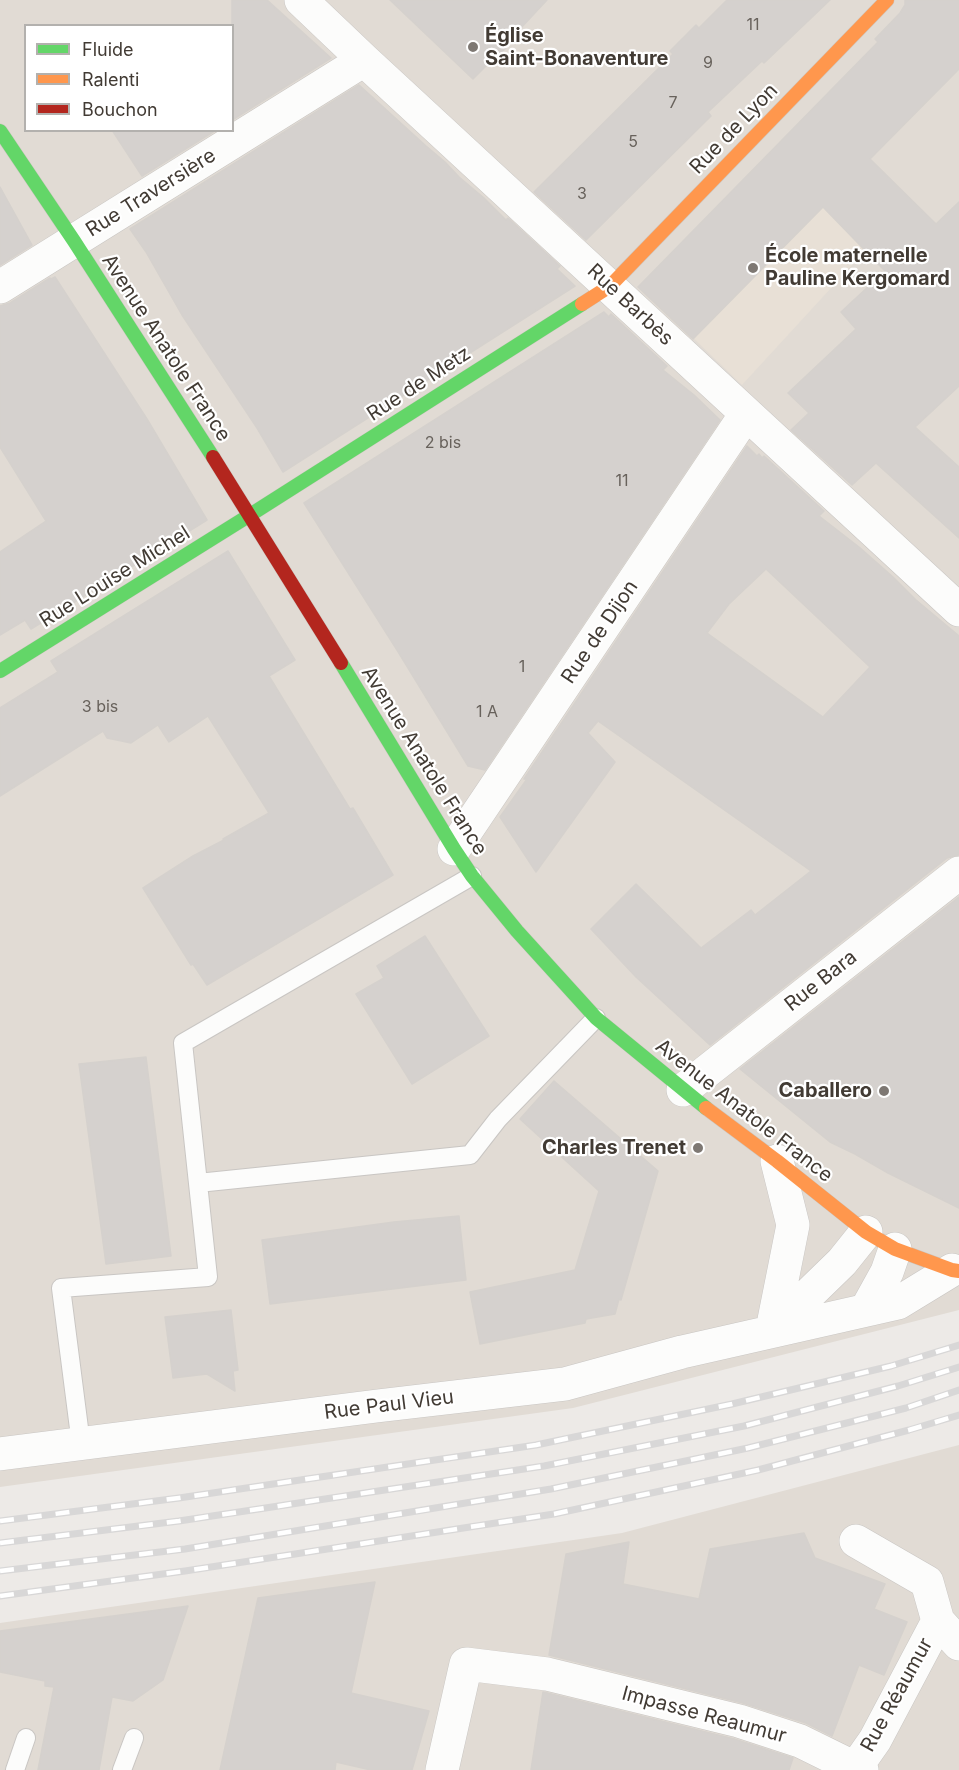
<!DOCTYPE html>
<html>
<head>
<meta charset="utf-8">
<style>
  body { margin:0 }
  #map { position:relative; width:959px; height:1770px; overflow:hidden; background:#edeae7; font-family:Inter,sans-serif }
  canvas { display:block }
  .legend { position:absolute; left:24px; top:24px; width:210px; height:108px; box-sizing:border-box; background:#fff; border:2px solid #b3b1ae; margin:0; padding:8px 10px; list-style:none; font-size:18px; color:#423b34 }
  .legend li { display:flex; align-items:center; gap:12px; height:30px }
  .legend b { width:30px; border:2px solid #b3b1ae }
</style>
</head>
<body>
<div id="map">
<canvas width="959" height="1770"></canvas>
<ul class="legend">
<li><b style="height:8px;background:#63d668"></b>Fluide</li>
<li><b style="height:8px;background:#ff974d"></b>Ralenti</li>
<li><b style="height:8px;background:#b3261e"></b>Bouchon</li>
</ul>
</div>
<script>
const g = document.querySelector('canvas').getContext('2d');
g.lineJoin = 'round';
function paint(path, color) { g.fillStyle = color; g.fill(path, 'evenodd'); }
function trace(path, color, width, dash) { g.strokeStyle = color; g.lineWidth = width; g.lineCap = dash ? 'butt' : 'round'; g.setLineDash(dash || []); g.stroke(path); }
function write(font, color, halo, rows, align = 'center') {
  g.font = font + ' Inter,sans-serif'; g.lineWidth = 4.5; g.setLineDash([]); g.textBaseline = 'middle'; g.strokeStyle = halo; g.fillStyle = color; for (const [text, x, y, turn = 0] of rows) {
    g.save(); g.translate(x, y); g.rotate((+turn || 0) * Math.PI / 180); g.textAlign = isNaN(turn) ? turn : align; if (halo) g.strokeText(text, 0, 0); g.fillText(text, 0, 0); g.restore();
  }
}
const residential = new Path2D(`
  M 0,0 L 959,0 L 959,1310 L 573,1408 L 0,1487 ZM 26,26 L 232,26 L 232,130 L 26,130 Z
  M 959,1445 L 959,1770 L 0,1770 L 0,1623 L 622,1533 Z`);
const education = new Path2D(`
  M 770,152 L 850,235 L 867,249 L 742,385 L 639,286 Z`);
const building = new Path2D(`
  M 232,0 L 267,0 L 331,58 L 232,120 Z
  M 390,0 L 547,0 L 519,30 L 520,32 L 492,63 L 490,62 L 473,79 Z
  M 727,0 L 830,0 L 764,63 L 762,61 L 708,112 L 711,116 L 586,240 L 534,192 L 673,54 L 670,51 L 696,25 L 699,28 Z
  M 905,0 L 959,0 L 959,69 L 870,159 L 936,224 L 959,202 L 959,386 L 915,427 L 959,467 L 959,538 L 876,463 L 852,485 L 791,430 L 809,413 L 788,393 L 856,329 L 841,312 L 885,271 L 823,207 L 693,339 L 638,287 L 878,42 L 875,39 L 900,13 L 905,5 Z
  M 359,85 L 426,146 L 445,162 L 459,177 L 484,198 L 506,220 L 508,218 L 560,266 L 557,269 L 575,286 L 283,472 L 257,428 L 182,315 L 146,252 L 130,229 Z
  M 112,130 L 216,130 L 142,176 Z
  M 0,187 L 32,245 L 0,265 Z
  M 55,277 L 147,419 L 207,520 L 31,629 L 25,620 L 0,635 L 0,552 L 46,521 L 0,447 L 0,306 L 10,303 L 50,278 L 51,279 Z
  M 604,312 L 609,317 L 611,314 L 667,366 L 663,370 L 694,395 L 720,420 L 485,770 L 468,766 L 397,650 L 304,503 Z
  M 747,446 L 757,456 L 759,454 L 762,458 L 764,456 L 824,511 L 819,516 L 859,547 L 893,577 L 916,600 L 959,636 L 959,855 L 947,858 L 710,1045 L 636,977 L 591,929 L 636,884 L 701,948 L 751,910 L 755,915 L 811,871 L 598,721 L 588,733 L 615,762 L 536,872 L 500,817 L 527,779 L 524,779 ZM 766,569 L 870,667 L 823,717 L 707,633 L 729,604 Z
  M 228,551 L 295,660 L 269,676 L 350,809 L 353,808 L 393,875 L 207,985 L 193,964 L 191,965 L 143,888 L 193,856 L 224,840 L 223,839 L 269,813 L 208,716 L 169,742 L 158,725 L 131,743 L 107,738 L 103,731 L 0,796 L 0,708 L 58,672 L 51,661 Z
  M 959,897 L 959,1208 L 888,1173 L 855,1154 L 830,1142 L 740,1069 Z
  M 425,936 L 489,1036 L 412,1084 L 356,994 L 384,978 L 377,966 Z
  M 146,1057 L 171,1256 L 106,1264 L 79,1064 Z
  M 554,1081 L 658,1171 L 621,1300 L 619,1299 L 615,1314 L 586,1319 L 585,1323 L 480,1344 L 470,1292 L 575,1270 L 599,1191 L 520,1119 Z
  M 459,1216 L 466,1280 L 270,1304 L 262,1240 L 394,1222 Z
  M 231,1310 L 238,1370 L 233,1371 L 235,1391 L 207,1374 L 173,1378 L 165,1317 Z
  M 804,1533 L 815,1558 L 885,1584 L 874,1609 L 907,1622 L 884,1675 L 859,1665 L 832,1736 L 806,1723 L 743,1703 L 549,1655 L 566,1554 L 629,1542 L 623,1584 L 699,1599 L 710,1549 Z
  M 375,1582 L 351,1693 L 429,1711 L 412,1770 L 371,1770 L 336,1762 L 335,1770 L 220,1770 L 258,1598 Z
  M 188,1606 L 163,1680 L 133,1701 L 112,1697 L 99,1770 L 38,1770 L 54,1687 L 45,1686 L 45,1681 L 0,1672 L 0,1631 Z
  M 543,1692 L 734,1739 L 793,1758 L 789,1770 L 531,1770 Z`);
const lane = new Path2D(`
  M 198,1183 L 470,1155 L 498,1119 L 596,1018
  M 81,1444 L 61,1288 L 208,1277 L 183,1043 L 472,876
  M 15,1770 L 26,1738
  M 122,1770 L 134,1738`);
const street = new Path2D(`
  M 301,0 L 364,60 L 959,610
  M 0,287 L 364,60
  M 454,849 L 746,414
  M 683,1090 L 959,873
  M 866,1310 L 887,1272 L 895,1249
  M 772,1330 L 793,1225 L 777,1161
  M 772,1330 L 842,1262 L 866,1232
  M 0,1454 L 377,1406 L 565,1384 L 682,1352 L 898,1303 L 952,1270
  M 856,1541 L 927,1582 L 938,1621 L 959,1644
  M 442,1770 L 466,1664 L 547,1674 L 739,1721 L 800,1741 L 855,1768 L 862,1770
  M 854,1770 L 875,1740 L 938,1621`);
const fast = new Path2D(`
  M 0,131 L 74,241 L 213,457
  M 341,663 L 454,849 L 472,876 L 517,931 L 596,1018 L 706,1108
  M 0,671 L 250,515 L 582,304`);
const slow = new Path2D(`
  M 582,304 L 610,286 L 887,0
  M 706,1108 L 777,1161 L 866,1232 L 895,1249 L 952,1270 L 959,1271`);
const jam = new Path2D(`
  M 213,457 L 341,663`);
const rail = new Path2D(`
  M 0,1521 L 179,1498 L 536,1445 L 732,1404 L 891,1366 L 959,1345
  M 0,1543 L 179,1521 L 544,1466 L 744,1426 L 898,1386 L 959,1367
  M 0,1571 L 185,1549 L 551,1489 L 748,1448 L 906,1408 L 959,1390
  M 0,1596 L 185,1571 L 554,1514 L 758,1470 L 909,1430 L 959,1415`);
const markers = [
  [473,47,6,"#7e7873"],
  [753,268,6,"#7e7873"],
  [884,1091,6,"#7e7873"],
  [698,1148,6,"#7e7873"]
];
const numberNames = [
  ["11",753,25],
  ["9",708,63],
  ["7",673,103],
  ["5",633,142],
  ["3",582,194],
  ["2 bis",443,443],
  ["11",622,481],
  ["1",522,667],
  ["3 bis",100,707],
  ["1 A",487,712]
];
const poiNames = [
  ["Église",485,36],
  ["Saint-Bonaventure",485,59],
  ["École maternelle",765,256],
  ["Pauline Kergomard",765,279],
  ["Caballero",872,1091,"right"],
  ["Charles Trenet",686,1148,"right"]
];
const streetNames = [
  ["Rue de Lyon",734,129,-46],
  ["Rue Traversière",151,193,-32],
  ["Rue Barbès",630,305,43],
  ["Avenue Anatole France",166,348,57],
  ["Rue de Metz",419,384,-33],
  ["Rue Louise Michel",115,577,-32],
  ["Rue de Dijon",600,632,-56],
  ["Avenue Anatole France",424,761,58],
  ["Rue Bara",821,981,-38],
  ["Avenue Anatole France",744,1111,38],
  ["Rue Paul Vieu",389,1405,-7],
  ["Rue Réaumur",897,1695,-61],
  ["Impasse Reaumur",704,1715,15]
];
paint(residential, '#e1dbd4');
paint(education, '#e8e0d6');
paint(building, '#d5d1ce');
trace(building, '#d5d1cd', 1.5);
trace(lane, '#c9c6c3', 20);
trace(street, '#c9c6c3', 34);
trace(fast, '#cdc7c0', 15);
trace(slow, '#cdc7c0', 15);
trace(jam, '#cdc7c0', 15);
trace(lane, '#fcfcfb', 18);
trace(street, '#fcfcfb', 33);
trace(fast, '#63d668', 14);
trace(slow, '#ff974d', 14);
trace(jam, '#b3261e', 14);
trace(rail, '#d8d7d7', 7);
trace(rail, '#fff', 4.5, [14]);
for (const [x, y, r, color] of markers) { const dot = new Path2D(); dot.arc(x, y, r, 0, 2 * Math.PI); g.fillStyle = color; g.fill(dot); trace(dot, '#fff', 2); }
write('16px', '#68625c', null, numberNames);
write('bold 20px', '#423b34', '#fff', poiNames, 'left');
write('20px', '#423b34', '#fff', streetNames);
</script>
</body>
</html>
